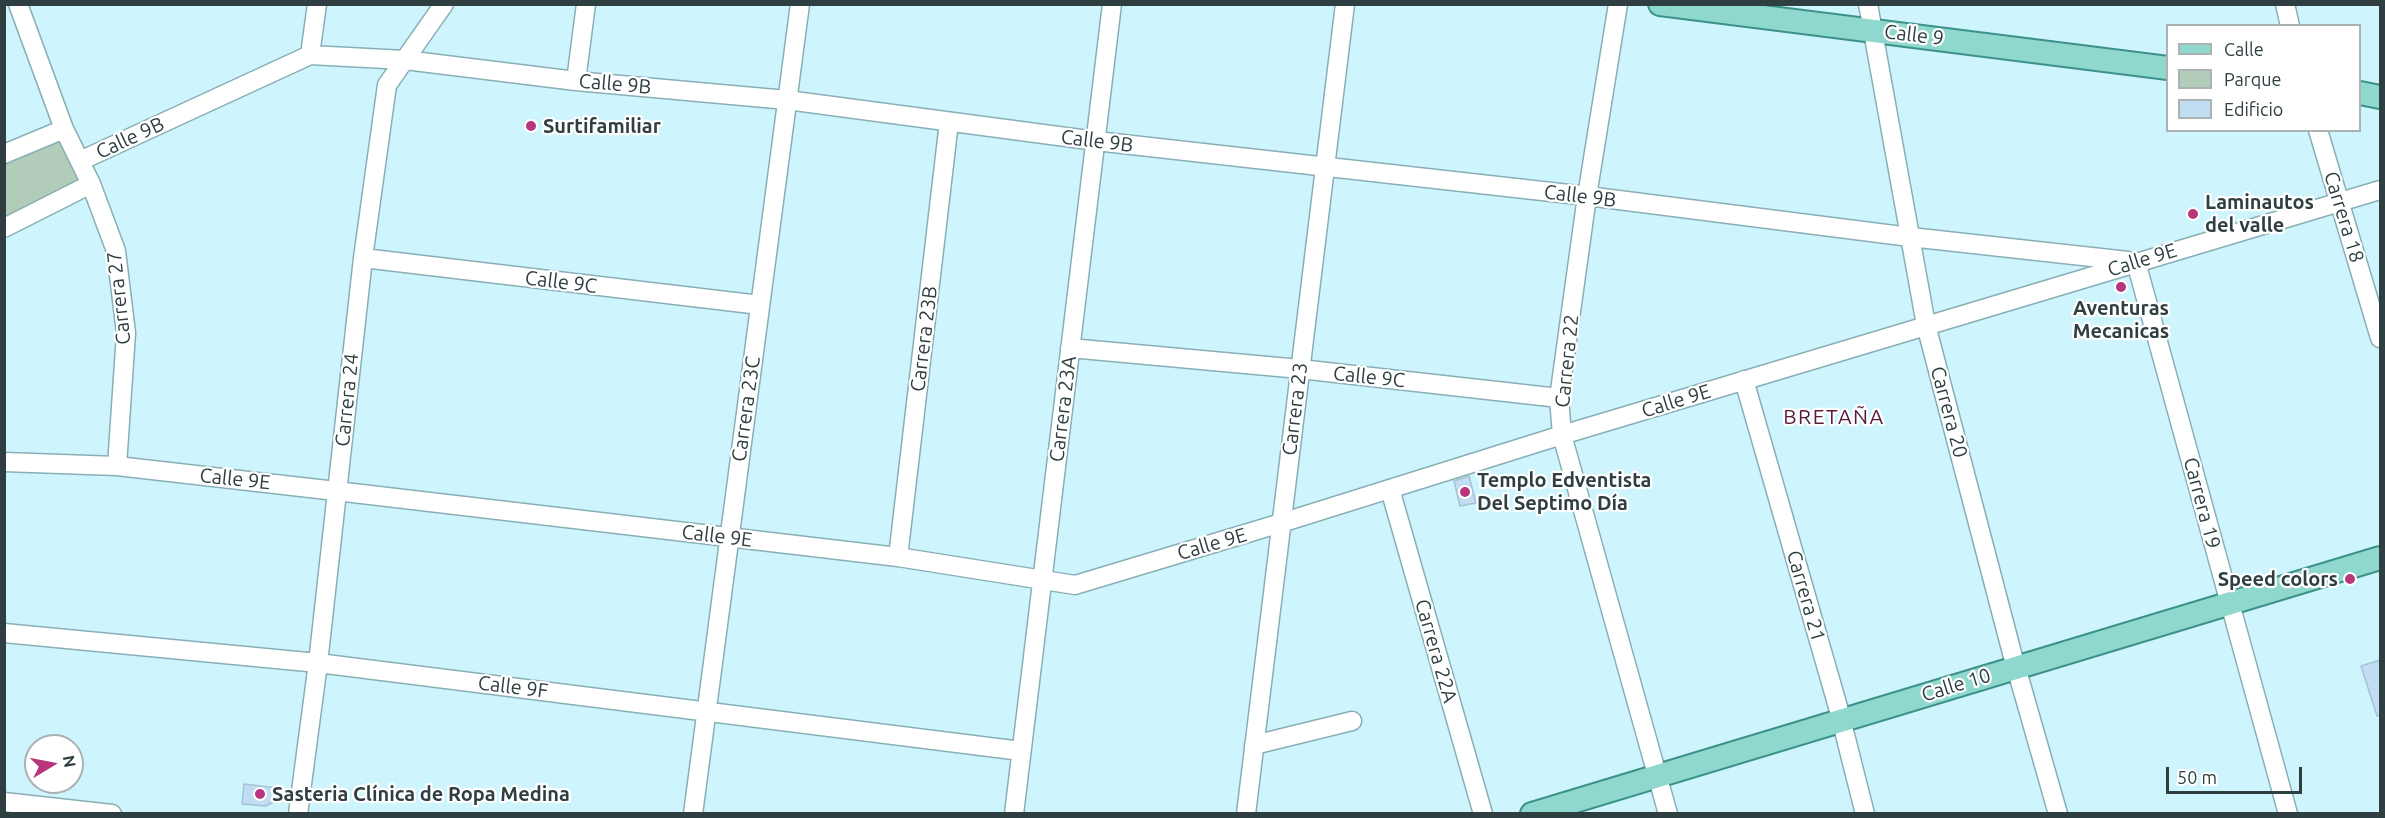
<!DOCTYPE html>
<html>
<head>
<meta charset="utf-8">
<style>
  body { margin:0 }
  #map { position:relative; width:2385px; height:818px; overflow:hidden; background:#cef5fd; font-family:Ubuntu,sans-serif }
  canvas { display:block }
  .frame { position:absolute; inset:0; border:6px solid #2e3e41; pointer-events:none }
  .legend { position:absolute; left:2166px; top:24px; width:195px; height:108px; box-sizing:border-box; background:#fff; border:2px solid #abb2b3; margin:0; padding:8px 10px; list-style:none; font-size:18px; color:#2e3e41 }
  .legend li { display:flex; align-items:center; gap:12px; height:30px }
  .legend b { width:30px; border:2px solid #abb2b3 }
  .north { position:absolute; left:24px; top:734px; width:60px; height:60px; box-sizing:border-box; background:#fff; border:2px solid #abb2b3; border-radius:50%; rotate:80deg; font-size:16px; font-weight:700; line-height:24px; text-align:center; color:#2e3e41 }
  .north::after { content:''; display:block; margin:auto; width:21px; height:27px; background:#b8357c; clip-path:polygon(50% 0,100% 100%,50% 72%,0 100%) }
  .scale { position:absolute; left:2166px; top:767px; width:136px; height:27px; box-sizing:border-box; border:3px solid #2e3e41; border-top:0; padding-left:8px; font-size:18px; line-height:21px; white-space:nowrap; color:#2e3e41; -webkit-text-stroke:4px #fff; paint-order:stroke }
</style>
</head>
<body>
<div id="map">
<canvas width="2385" height="818"></canvas>
<div class="frame"></div>
<ul class="legend">
<li><b style="height:8px;background:#8fd8ce"></b>Calle</li>
<li><b style="height:16px;background:#b1ccb9"></b>Parque</li>
<li><b style="height:16px;background:#c0ddf2"></b>Edificio</li>
</ul>
<div class="north">N</div>
<div class="scale">50 m</div>
</div>
<script>
const g = document.querySelector('canvas').getContext('2d');
g.lineJoin = 'round';
function paint(path, color) { g.fillStyle = color; g.fill(path, 'evenodd'); }
function trace(path, color, width, dash) { g.strokeStyle = color; g.lineWidth = width; g.lineCap = dash ? 'butt' : 'round'; g.setLineDash(dash || []); g.stroke(path); }
function write(font, color, halo, rows, align = 'center') {
  g.font = font + ' Ubuntu,sans-serif'; g.lineWidth = 4.5; g.setLineDash([]); g.textBaseline = 'middle'; g.strokeStyle = halo; g.fillStyle = color; for (const [text, x, y, turn = 0] of rows) {
    g.save(); g.translate(x, y); g.rotate((+turn || 0) * Math.PI / 180); g.textAlign = isNaN(turn) ? turn : align; if (halo) g.strokeText(text, 0, 0); g.fillText(text, 0, 0); g.restore();
  }
}
const green = new Path2D(`
  M 64,129 L 91,184 L 5,228 L 5,154 Z`);
const building = new Path2D(`
  M 1469,476 L 1476,503 L 1460,506 L 1454,481 Z
  M 2380,660 L 2380,715 L 2377,716 L 2361,666 Z
  M 244,784 L 278,788 L 277,800 L 266,806 L 242,804 Z`);
const minor = new Path2D(`
  M 18,4 L 64,129 L 91,184 L 116,251 L 126,333 L 117,466
  M 1618,4 L 1587,196 L 1559,398 L 1562,435 L 1668,814
  M 1868,4 L 1926,325 L 2012,653 L 2058,814
  M 2285,4 L 2290,26
  M 310,55 L 317,4
  M 576,81 L 586,4
  M 2318,130 L 2380,338
  M 4,154 L 64,129
  M 80,161 L 310,55 L 405,60 L 576,81 L 787,100 L 1096,141 L 1587,196 L 1910,237 L 2128,261
  M 4,228 L 91,184
  M 363,258 L 760,305
  M 2136,262 L 2288,814
  M 1070,348 L 1300,369 L 1559,398
  M 1744,380 L 1838,707 L 1865,814
  M 4,462 L 117,466 L 336,491 L 898,557 L 1075,585 L 1281,523 L 1562,435 L 2380,190
  M 1390,489 L 1483,814
  M 898,557 L 949,122
  M 4,633 L 318,663 L 1021,751
  M 1254,745 L 1352,721
  M 4,802 L 112,814
  M 298,814 L 318,663 L 363,258 L 387,85 L 444,4
  M 693,814 L 800,4
  M 1014,814 L 1112,4
  M 1246,814 L 1345,4`);
const major = new Path2D(`
  M 1660,4 L 2168,68
  M 2360,93 L 2380,97
  M 1532,814 L 2380,558`);
const markers = [
  [531,126,6,"#b8357c"],
  [2193,214,6,"#b8357c"],
  [2121,287,6,"#b8357c"],
  [1465,492,6,"#b8357c"],
  [2350,579,6,"#b8357c"],
  [260,794,6,"#b8357c"]
];
const streetNames = [
  ["Calle 9",1914,35,7],
  ["Calle 9B",615,84,5],
  ["Calle 9B",130,138,-25],
  ["Calle 9B",1097,141,7],
  ["Calle 9B",1580,196,7],
  ["Carrera 18",2344,217,73],
  ["Calle 9E",2142,260,-17],
  ["Calle 9C",561,282,7],
  ["Carrera 27",119,298,-96],
  ["Carrera 23B",924,339,-83],
  ["Carrera 22",1567,361,-84],
  ["Calle 9C",1369,377,6],
  ["Carrera 24",347,400,-84],
  ["Calle 9E",1676,401,-17],
  ["Carrera 23C",746,409,-82],
  ["Carrera 23A",1063,409,-83],
  ["Carrera 23",1295,409,-83],
  ["Carrera 20",1949,412,75],
  ["Calle 9E",235,479,6],
  ["Carrera 19",2202,503,75],
  ["Calle 9E",717,536,7],
  ["Calle 9E",1212,544,-16],
  ["Carrera 21",1806,596,74],
  ["Carrera 22A",1436,651,74],
  ["Calle 10",1956,685,-17],
  ["Calle 9F",513,687,7]
];
const poiNames = [
  ["Surtifamiliar",543,126],
  ["Laminautos",2205,202],
  ["del valle",2205,225],
  ["Aventuras",2121,308,"center"],
  ["Mecanicas",2121,331,"center"],
  ["Templo Edventista",1477,480],
  ["Del Septimo Día",1477,503],
  ["Speed colors",2338,579,"right"],
  ["Sasteria Clínica de Ropa Medina",272,794]
];
const neighbourhoodNames = [
  ["BRETAÑA",1834,417]
];
paint(green, '#b1ccb9');
paint(building, '#c0ddf2');
trace(building, '#a6c2d6', 1.5);
trace(minor, '#89afb6', 21);
trace(major, '#3c9188', 26);
trace(minor, '#fff', 18);
trace(major, '#8fd8ce', 22);
for (const [x, y, r, color] of markers) { const dot = new Path2D(); dot.arc(x, y, r, 0, 2 * Math.PI); g.fillStyle = color; g.fill(dot); trace(dot, '#fff', 2); }
write('20px', '#2e3e41', '#fff', streetNames);
write('bold 20px', '#2e3e41', '#fff', poiNames, 'left');
g.letterSpacing = '1.5px';
write('21px', '#591a3b', '#fff', neighbourhoodNames);
g.letterSpacing = '0px';
</script>
</body>
</html>
